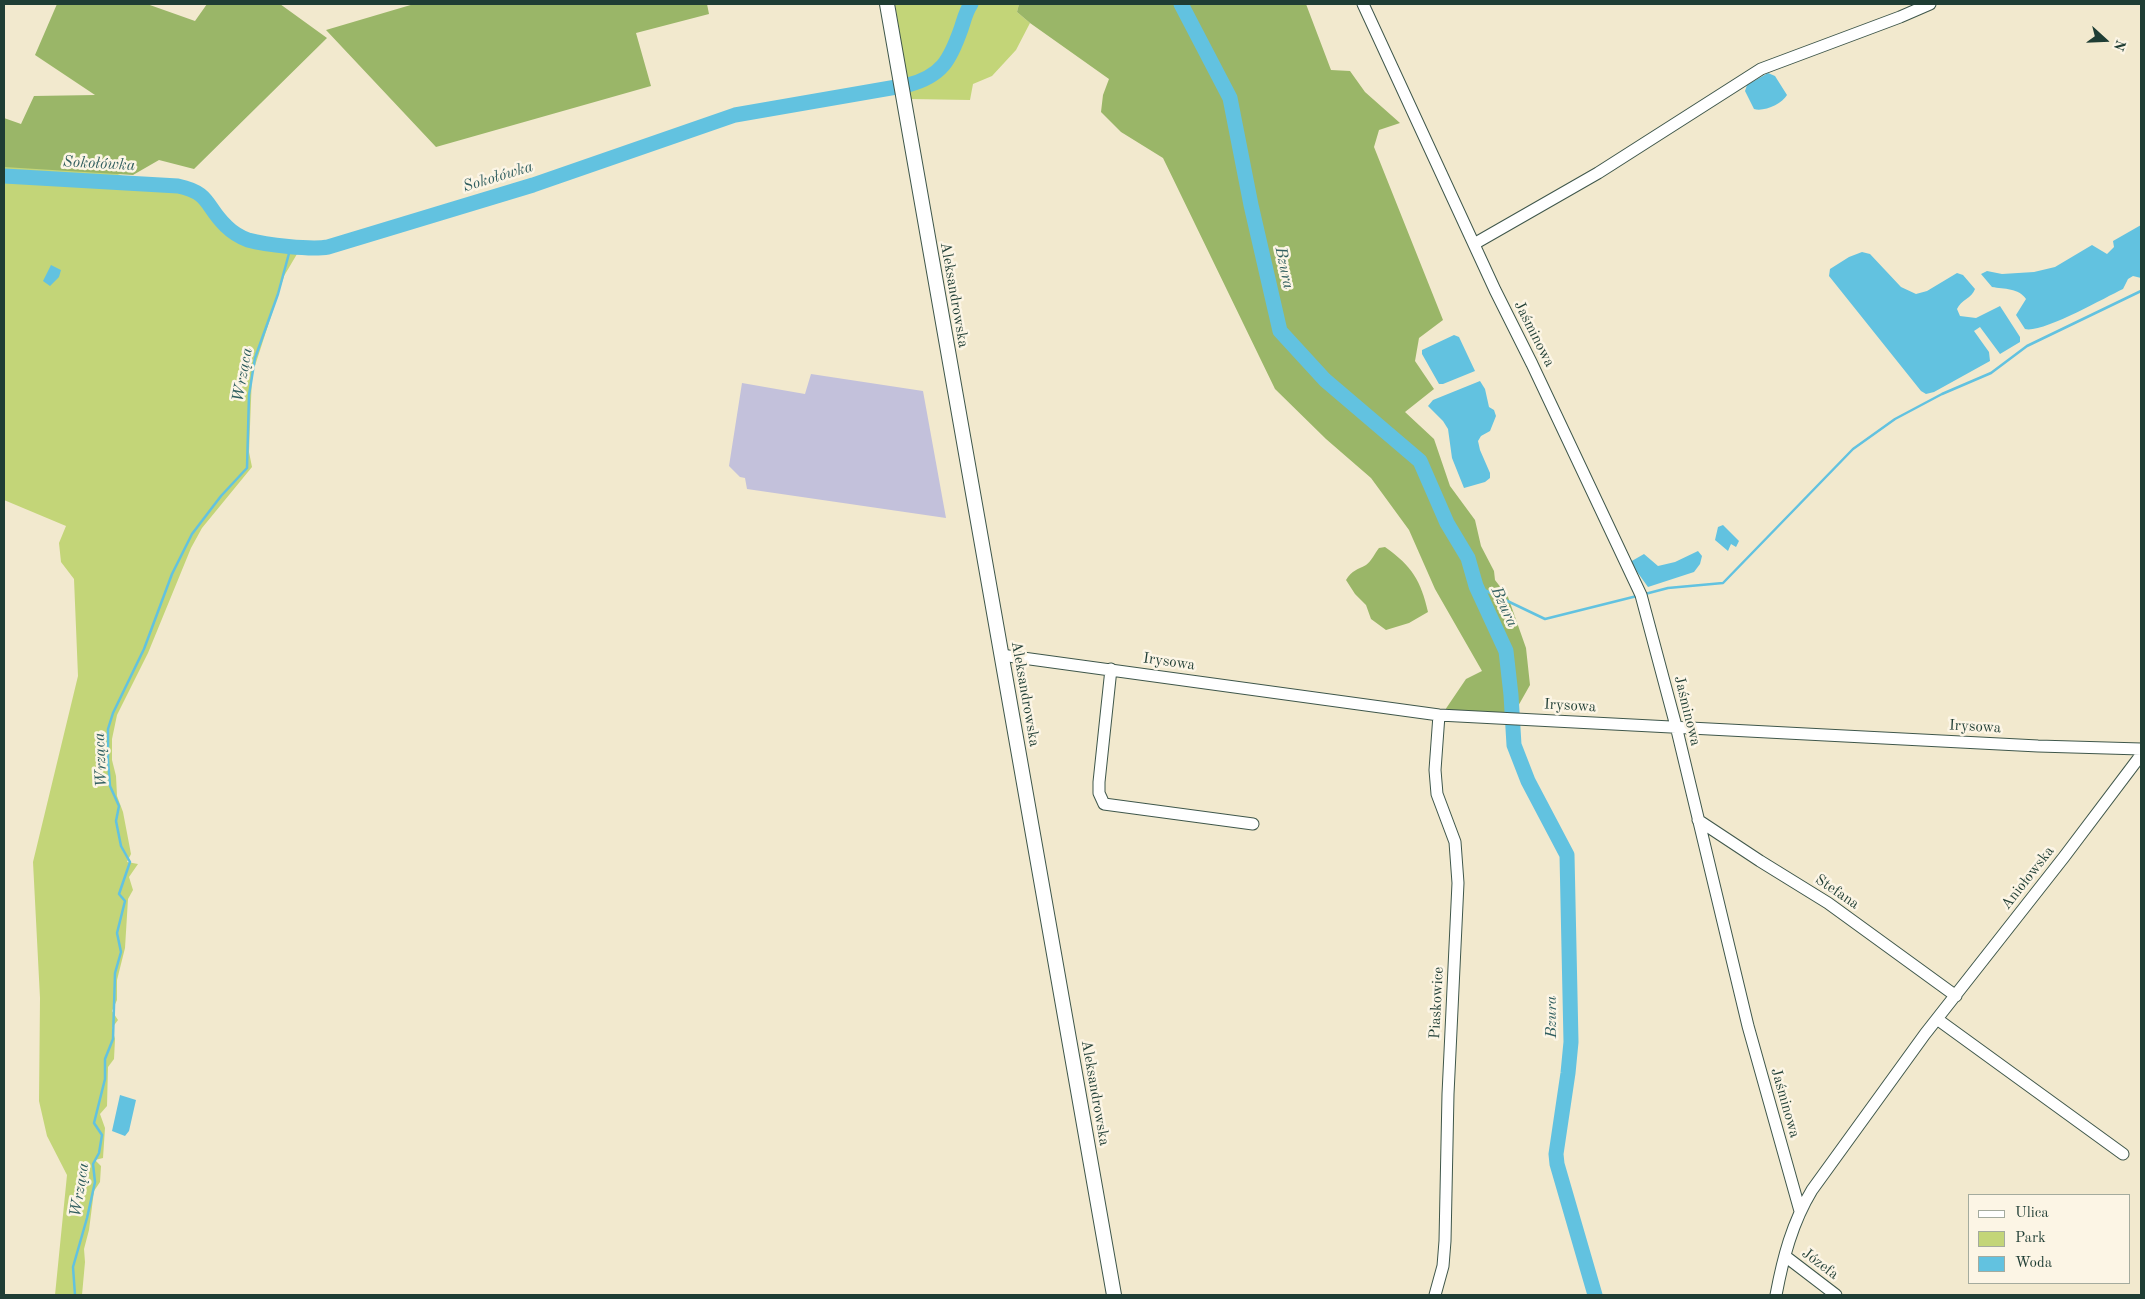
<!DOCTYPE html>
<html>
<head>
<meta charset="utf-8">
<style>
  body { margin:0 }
  #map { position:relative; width:2145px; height:1299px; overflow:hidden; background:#f2e9ce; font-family:"Old Standard TT",serif }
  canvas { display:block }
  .frame { position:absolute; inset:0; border:5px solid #1f3d34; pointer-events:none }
  .legend { position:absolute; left:1968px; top:1194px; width:162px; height:90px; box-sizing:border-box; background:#fcf5e5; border:1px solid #a4ab9e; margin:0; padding:6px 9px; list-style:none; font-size:15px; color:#1f3d34 }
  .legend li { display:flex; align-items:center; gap:10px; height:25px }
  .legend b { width:25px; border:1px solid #a4ab9e }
  .north { position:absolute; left:2080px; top:15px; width:50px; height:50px; -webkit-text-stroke:4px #fcf5e5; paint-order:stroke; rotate:110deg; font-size:14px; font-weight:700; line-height:20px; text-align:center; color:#1f3d34 }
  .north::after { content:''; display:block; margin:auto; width:18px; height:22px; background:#1f3d34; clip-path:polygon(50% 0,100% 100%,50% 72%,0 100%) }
</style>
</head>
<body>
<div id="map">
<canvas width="2145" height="1299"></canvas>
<div class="frame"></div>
<ul class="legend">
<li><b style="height:6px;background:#fff"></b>Ulica</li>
<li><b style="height:14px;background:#c3d578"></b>Park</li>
<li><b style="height:14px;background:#62c2e0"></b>Woda</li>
</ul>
<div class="north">N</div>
</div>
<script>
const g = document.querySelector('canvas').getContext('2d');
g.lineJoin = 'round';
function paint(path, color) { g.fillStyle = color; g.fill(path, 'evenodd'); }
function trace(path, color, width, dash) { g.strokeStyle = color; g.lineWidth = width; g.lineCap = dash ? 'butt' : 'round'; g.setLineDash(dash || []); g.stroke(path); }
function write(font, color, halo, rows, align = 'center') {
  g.font = font + ' "Old Standard TT",serif'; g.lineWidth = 5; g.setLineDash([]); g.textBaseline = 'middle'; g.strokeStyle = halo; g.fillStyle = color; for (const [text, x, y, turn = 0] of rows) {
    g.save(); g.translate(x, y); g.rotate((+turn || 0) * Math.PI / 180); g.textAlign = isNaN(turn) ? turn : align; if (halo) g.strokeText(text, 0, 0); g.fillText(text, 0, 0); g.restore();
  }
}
const industrial = new Path2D(`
  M 811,374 L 923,391 L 946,518 L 747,489 L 745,478 L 740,477 L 729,466 L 742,383 L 805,394 Z`);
const green = new Path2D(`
  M 895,4 L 1019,4 L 1017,12 L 1030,23 L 1016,50 L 992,76 L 973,84 L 970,100 L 910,99 Z
  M 4,126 L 139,183 L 183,191 L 204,201 L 211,200 C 217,206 220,214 225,220 C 241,238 268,240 291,242 L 297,254 L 284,276 L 252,375 L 249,452 L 252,467 L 202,528 L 191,548 L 148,653 L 117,715 L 112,739 L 112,760 L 116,776 L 117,796 L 123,812 L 131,854 L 127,862 L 138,864 L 129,877 L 133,890 L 128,899 L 125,948 L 117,980 L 117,1000 L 112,1011 L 118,1020 L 112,1028 L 115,1039 L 114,1059 L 108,1067 L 107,1106 L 100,1114 L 105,1128 L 103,1158 L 95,1160 L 101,1166 L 100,1182 L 94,1191 L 89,1230 L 84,1249 L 85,1262 L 82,1295 L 55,1295 L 67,1175 L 47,1136 L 39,1101 L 40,998 L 33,862 L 78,676 L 74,579 L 61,562 L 59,543 L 66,526 L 4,500 Z`);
const forest = new Path2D(`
  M 57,4 L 147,4 L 195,21 L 207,4 L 280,4 L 327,38 L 194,169 L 159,160 L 133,175 L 4,167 L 4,118 L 21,124 L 34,96 L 95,95 L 35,55 Z
  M 414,4 L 707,4 L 709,14 L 636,33 L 651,86 L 436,147 L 326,30 Z
  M 1019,4 L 1306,4 L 1331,70 L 1350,71 L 1365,92 L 1400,123 L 1379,130 L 1374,147 L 1443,320 L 1419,338 L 1415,361 L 1434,389 L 1405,412 L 1434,439 L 1450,486 L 1475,520 L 1481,546 L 1494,571 L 1495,580 L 1508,597 L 1526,648 L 1530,685 L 1517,708 L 1505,715 L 1445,710 L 1466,679 L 1482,671 L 1435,589 L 1409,530 L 1371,478 L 1326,439 L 1275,389 L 1163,158 L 1121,132 L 1101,112 L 1103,95 L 1109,79 L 1030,23 L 1017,12 Z
  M 1385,547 C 1412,566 1421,581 1428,612 L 1409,623 L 1386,630 L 1371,619 L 1366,605 L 1355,594 L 1346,580 C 1352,570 1357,570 1366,565 C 1371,562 1375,553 1379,548 Z`);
const water = new Path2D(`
  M 1768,73 L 1775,76 L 1787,95 C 1782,104 1764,112 1754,109 L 1745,91 L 1747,85 Z
  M 2141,225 L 2141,278 L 2133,276 L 2128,279 L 2123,289 C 2104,298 2041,334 2025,329 L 2016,315 L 2026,299 C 2019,288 2004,289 1992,287 L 1981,274 L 1987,271 L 2002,274 L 2034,272 L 2055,267 L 2092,245 L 2107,254 L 2114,247 L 2113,241 Z
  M 1862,252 L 1870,254 L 1901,287 L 1916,294 L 1927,291 L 1957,273 L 1963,275 L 1975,289 C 1972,298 1961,300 1957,309 L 1960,316 L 1976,318 L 2000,306 L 2020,337 L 2020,342 L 2000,354 L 1980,327 L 1974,331 L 1989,352 L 1990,361 L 1934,392 L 1926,394 L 1921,391 L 1829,276 L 1830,269 L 1849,257 Z
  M 51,265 L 61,270 L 59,277 L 50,286 L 43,281 Z
  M 1454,335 L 1459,337 L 1475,371 L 1443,384 L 1439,384 L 1422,354 L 1422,350 Z
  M 1480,381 L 1485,389 L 1489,407 L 1494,410 L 1496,416 L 1490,431 L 1481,436 L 1478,441 L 1480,450 L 1490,473 L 1490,478 L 1485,482 L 1464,488 L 1452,458 L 1448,429 L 1443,421 L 1428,406 L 1433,400 Z
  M 1723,525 L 1739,541 L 1736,547 L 1731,544 L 1728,551 L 1715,540 L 1718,527 Z
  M 1698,551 L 1702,556 L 1700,564 L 1694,572 L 1648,587 L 1630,562 L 1644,554 L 1658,566 L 1675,562 Z
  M 120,1095 L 136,1100 L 129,1131 L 125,1136 L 112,1131 Z`);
const stream = new Path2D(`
  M 1476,586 L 1545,619 L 1637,596
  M 1645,594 L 1668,588 L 1723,583 L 1853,449 L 1895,419 L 1942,394 L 1991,373 L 2027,346 L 2141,291
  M 75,1295 L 73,1267 L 87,1218 L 95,1182 L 93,1164 L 99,1153 L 102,1135 L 94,1123 L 105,1079 L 105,1059 L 113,1039 L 115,973 L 121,952 L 117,933 L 125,901 L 119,894 L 130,862 L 121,846 L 116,821 L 119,806 L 110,786 L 108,760 L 108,729 L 113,713 L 144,649 L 172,574 L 192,534 L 221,496 L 247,468 L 249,395 L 255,358 L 278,294 L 291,246`);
const river = new Path2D(`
  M 1181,4 L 1230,98 L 1251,205 L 1280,331 L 1325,380 L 1420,461 L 1447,523 L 1468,558 L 1476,586 L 1506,651 L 1511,695 L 1514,745 L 1528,781 L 1567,855 L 1571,1042 L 1568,1073 L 1556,1154 L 1557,1164 L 1595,1295
  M 4,176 L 178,186 C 211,193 205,206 226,226 C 232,232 240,237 248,240 C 266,245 311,250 328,247 L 533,185 L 735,115 L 908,85 C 942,76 950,60 961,29 C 964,20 966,11 971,4`);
const minor = new Path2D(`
  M 1363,4 L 1495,290 L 1532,364 L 1641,595 L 1676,726 L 1748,1026 L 1800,1211
  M 1474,244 L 1598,173 L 1761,69 L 1900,17 L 1930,4
  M 1001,655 L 1439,715 L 2038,746 L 2141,749
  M 1111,669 L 1099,782 L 1099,793 L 1104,804 L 1253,824
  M 1698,820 L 1760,861 L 1828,903 L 1956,996
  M 1937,1019 L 2123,1154
  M 1785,1256 L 1836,1295
  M 1435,1295 L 1443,1266 L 1445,1241 L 1448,1094 L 1458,883 L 1455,842 L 1437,794 L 1435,770 L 1439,715
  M 1776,1295 C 1783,1258 1792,1223 1812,1190 L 1925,1034 L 2064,857 L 2141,755`);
const major = new Path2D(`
  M 887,4 L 1114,1295`);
const streetNames = [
  ["Aleksandrowska",954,295,80],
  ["Jaśminowa",1534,334,63],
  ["Irysowa",1169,662,8],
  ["Aleksandrowska",1025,694,80],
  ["Irysowa",1570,706,3],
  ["Jaśminowa",1687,711,76],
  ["Irysowa",1975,727,3],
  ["Aniołowska",2028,878,-52],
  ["Stefana",1837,892,34],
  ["Piaskowice",1437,1003,-87],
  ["Aleksandrowska",1095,1093,80],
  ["Jaśminowa",1785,1103,74],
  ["Józefa",1820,1264,37]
];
const waterNames = [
  ["Sokołówka",99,164,3],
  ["Sokołówka",498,177,-17],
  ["Bzura",1284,268,78],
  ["Wrząca",243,375,-80],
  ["Bzura",1504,607,65],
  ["Wrząca",101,760,-93],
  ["Bzura",1552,1017,-90],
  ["Wrząca",80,1190,-81]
];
paint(industrial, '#c3c1db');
paint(green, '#c3d578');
paint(forest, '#9ab668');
paint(water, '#62c2e0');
trace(stream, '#62c2e0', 2.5);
trace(river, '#62c2e0', 15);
trace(minor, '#3f574b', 13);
trace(major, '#3f574b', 16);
trace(minor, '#fff', 11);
trace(major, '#fff', 14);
write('15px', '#1f3d34', '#fcf5e5', streetNames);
write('italic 16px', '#305e5f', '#fcf5e5', waterNames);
</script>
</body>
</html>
